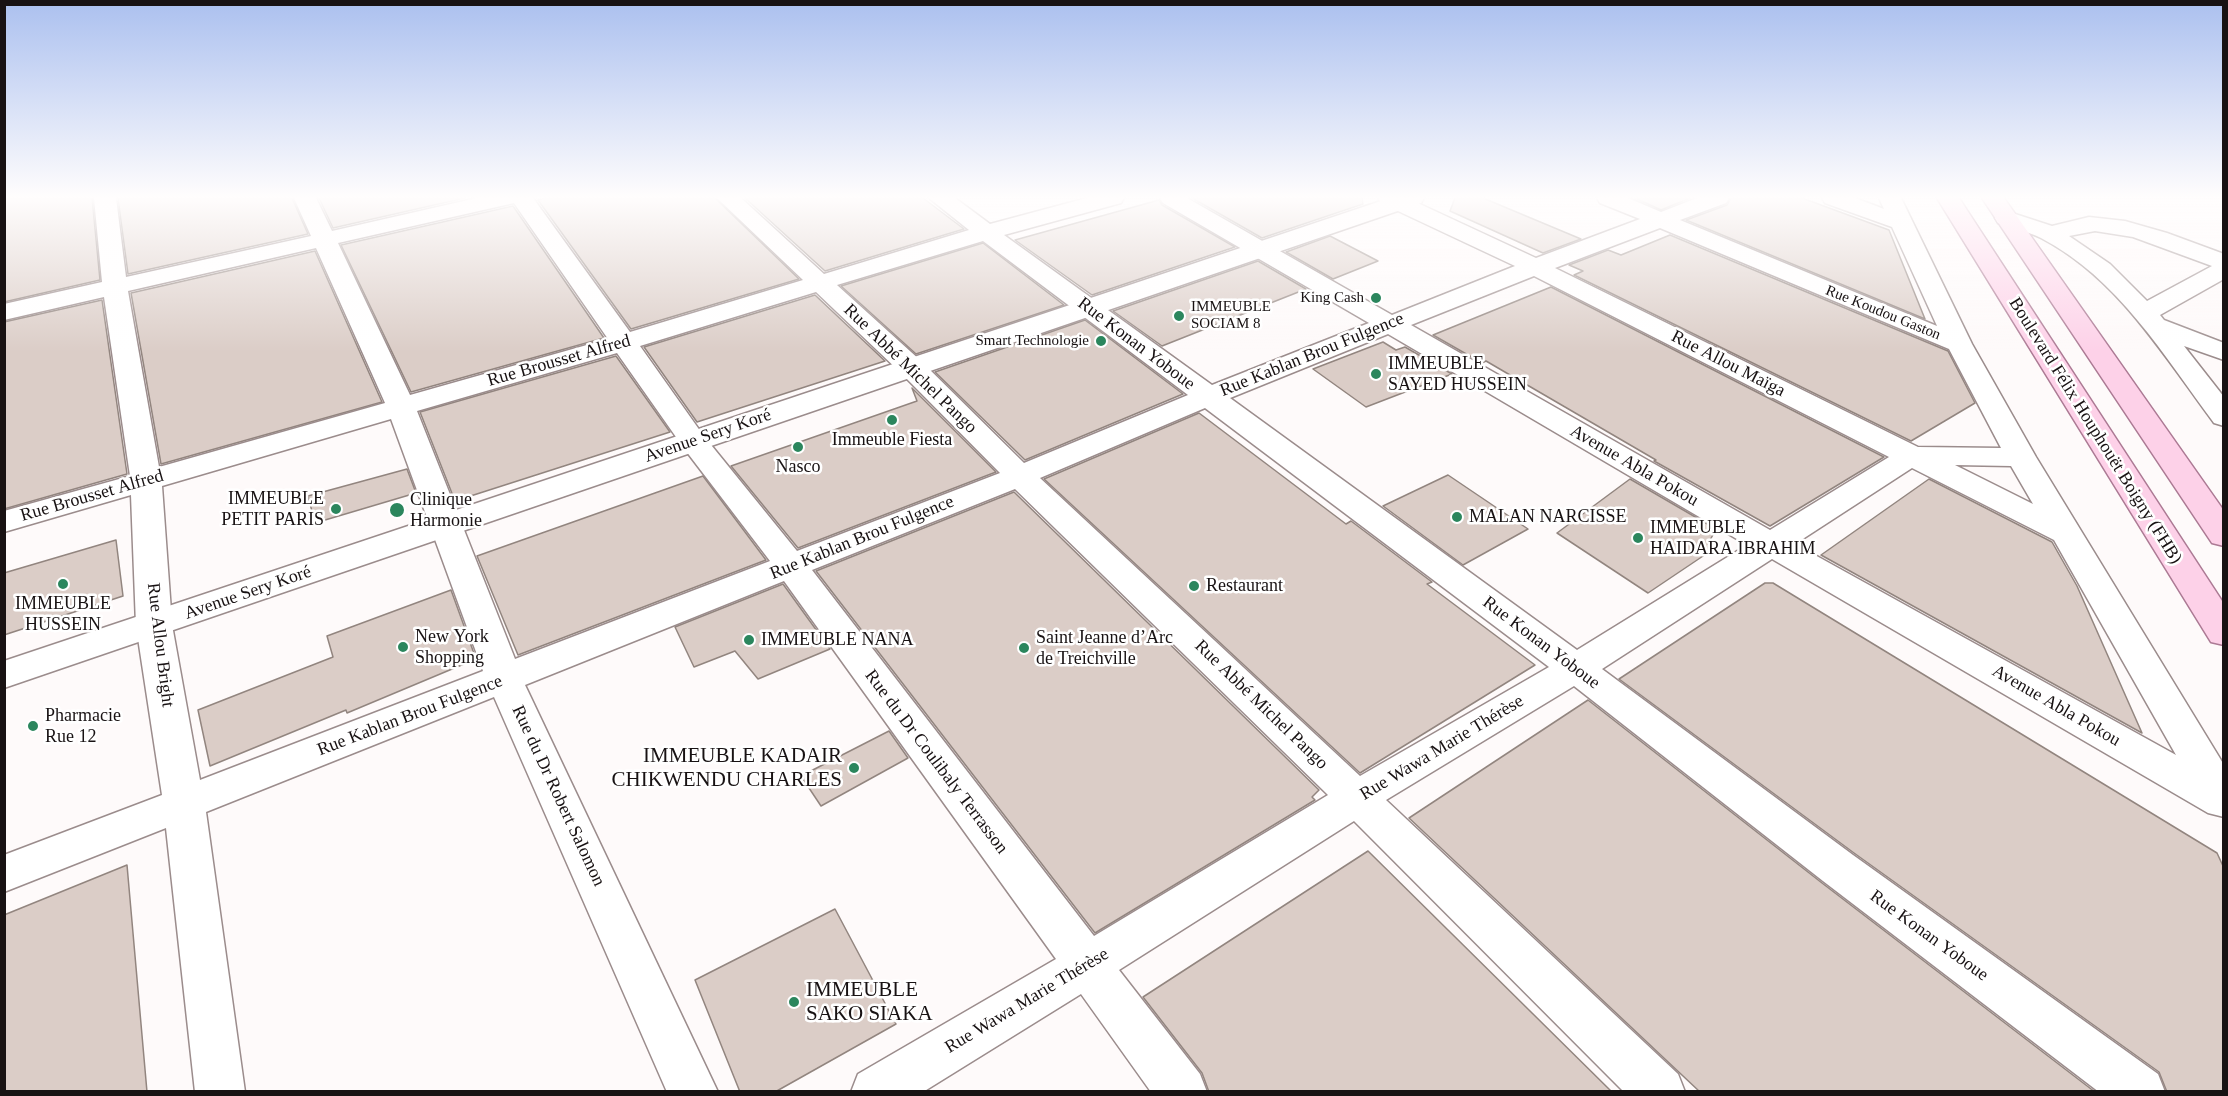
<!DOCTYPE html>
<html>
<head>
<meta charset="utf-8">
<style>
  body { margin:0 }
  #map { position:relative; width:2228px; height:1096px; overflow:hidden; background:#fefafa; font-family:Georgia,serif }
  canvas { display:block }
  .frame { position:absolute; inset:0; border:6px solid #181213; pointer-events:none }
</style>
</head>
<body>
<div id="map">
<canvas width="2228" height="1096"></canvas>
<div class="frame"></div>
</div>
<script>
const g = document.querySelector('canvas').getContext('2d');
g.lineJoin = 'round';
function paint(path, color) { g.fillStyle = color; g.fill(path, 'evenodd'); }
function trace(path, color, width, dash) { g.strokeStyle = color; g.lineWidth = width; g.lineCap = dash ? 'butt' : 'round'; g.setLineDash(dash || []); g.stroke(path); }
function write(font, color, halo, rows, align = 'center') {
  g.font = font + ' Georgia,serif'; g.lineWidth = 5; g.setLineDash([]); g.textBaseline = 'middle'; g.strokeStyle = halo; g.fillStyle = color; for (const [text, x, y, turn = 0] of rows) {
    g.save(); g.translate(x, y); g.rotate((+turn || 0) * Math.PI / 180); g.textAlign = isNaN(turn) ? turn : align; if (halo) g.strokeText(text, 0, 0); g.fillText(text, 0, 0); g.restore();
  }
}
const building = new Path2D(`
  M 4,198 L 92,198 L 100,280 L 4,302 Z
  M 118,198 L 292,198 L 308,234 L 128,274 Z
  M 319,198 L 465,198 L 333,228 Z
  M 546,198 L 715,198 L 799,279 L 631,329 L 538,200 Z
  M 745,198 L 923,198 L 964,229 L 825,271 Z
  M 1192,198 L 1362,198 L 1363,204 L 1262,238 Z
  M 1455,198 L 1483,198 L 1581,239 L 1543,253 L 1450,211 Z
  M 1635,198 L 1690,198 L 1661,210 Z
  M 1731,198 L 1802,198 L 1889,230 L 1925,319 L 1686,220 L 1727,205 Z
  M 1159,200 L 1162,205 L 1235,247 L 1092,295 L 1015,240 Z
  M 513,206 L 604,338 L 411,392 L 341,245 Z
  M 1670,235 L 1948,351 L 1975,403 L 1911,441 L 1574,275 L 1583,271 L 1569,265 L 1608,250 L 1621,255 Z
  M 1330,236 L 1378,261 L 1333,279 L 1286,252 Z
  M 983,243 L 1064,305 L 916,354 L 841,286 Z
  M 315,251 L 382,402 L 161,464 L 131,293 Z
  M 1258,261 L 1306,289 L 1162,346 L 1113,311 Z
  M 1551,287 L 1884,457 L 1770,526 L 1654,461 L 1656,460 L 1486,361 L 1482,363 L 1433,335 Z
  M 815,295 L 885,361 L 697,422 L 644,347 Z
  M 102,300 L 127,474 L 4,509 L 4,322 Z
  M 1085,320 L 1183,394 L 1025,460 L 935,372 Z
  M 1383,342 L 1396,350 L 1405,347 L 1452,374 L 1366,407 L 1313,369 Z
  M 616,356 L 670,432 L 455,501 L 420,412 Z
  M 912,388 L 996,472 L 798,548 L 731,466 L 917,401 Z
  M 1199,413 L 1346,524 L 1351,521 L 1432,582 L 1427,584 L 1535,665 L 1360,773 L 1044,479 Z
  M 407,469 L 416,493 L 315,523 L 308,496 Z
  M 1448,475 L 1528,529 L 1463,565 L 1383,506 Z
  M 703,476 L 766,560 L 518,655 L 477,556 Z
  M 1630,479 L 1716,529 L 1708,544 L 1715,548 L 1648,593 L 1557,533 Z
  M 1929,479 L 2052,542 L 2077,586 L 2142,733 L 1821,555 Z
  M 1014,492 L 1319,790 L 1312,797 L 1315,800 L 1095,933 L 816,571 Z
  M 116,540 L 123,596 L 4,635 L 4,573 Z
  M 1765,583 L 1773,583 L 2217,853 L 2223,866 L 2223,1092 L 2167,1092 L 2159,1072 L 1854,853 L 1619,679 Z
  M 783,584 L 830,649 L 758,679 L 735,651 L 694,667 L 675,627 Z
  M 451,590 L 476,659 L 347,713 L 346,710 L 210,766 L 198,710 L 333,657 L 327,636 Z
  M 1588,700 L 1822,883 L 2095,1092 L 1700,1092 L 1409,818 Z
  M 889,731 L 908,758 L 821,806 L 801,776 Z
  M 1368,851 L 1612,1092 L 1209,1092 L 1202,1073 L 1143,997 Z
  M 127,865 L 147,1092 L 4,1092 L 4,915 Z
  M 835,909 L 896,1024 L 775,1092 L 740,1092 L 695,980 Z`);
const street = new Path2D(`
  M 94,198 L 116,198 L 126,277 L 311,236 L 294,198 L 316,198 L 332,231 L 477,198 L 533,198 L 630,332 L 803,280 L 717,198 L 741,198 L 824,274 L 969,230 L 929,198 L 955,198 L 990,224 L 1087,198 L 1124,198 L 1121,203 L 1004,235 L 1212,385 L 1369,323 L 1163,203 L 1160,198 L 1187,198 L 1392,315 L 1515,266 L 1381,203 L 1378,198 L 1407,198 L 1536,258 L 1640,219 L 1600,203 L 1597,198 L 1628,198 L 1661,212 L 1697,198 L 1729,198 L 1726,203 L 1680,220 L 1937,326 L 1892,227 L 1825,203 L 1822,198 L 1855,198 L 1884,209 L 1879,198 L 1901,198 L 1972,344 L 2036,457 L 2224,765 L 2224,817 L 2208,813 L 1772,559 L 1602,669 L 1853,855 L 2158,1074 L 2165,1092 L 2099,1092 L 1823,881 L 1574,686 L 1386,800 L 1678,1074 L 1685,1092 L 1624,1092 L 1354,821 L 1119,970 L 1200,1074 L 1207,1092 L 1151,1092 L 1081,994 L 923,1092 L 851,1092 L 858,1074 L 1056,959 L 784,581 L 525,685 L 718,1092 L 667,1092 L 494,697 L 206,812 L 245,1092 L 195,1092 L 166,828 L 4,892 L 4,855 L 162,795 L 136,625 L 131,495 L 4,532 L 4,511 L 130,476 L 104,297 L 4,320 L 4,304 L 102,282 ZM 514,203 L 608,339 L 410,395 L 338,243 ZM 1660,228 L 1949,349 L 2001,448 L 1918,447 L 1555,268 ZM 983,241 L 1188,395 L 1024,463 L 921,361 L 837,285 ZM 316,248 L 385,403 L 159,467 L 128,291 ZM 1534,276 L 1889,457 L 1770,530 L 1411,325 ZM 816,292 L 901,373 L 1000,473 L 797,551 L 703,435 L 640,346 ZM 1388,334 L 1747,545 L 1577,650 L 1230,398 ZM 617,353 L 683,447 L 770,561 L 515,659 L 417,411 ZM 1205,408 L 1549,667 L 1360,776 L 1040,478 ZM 391,419 L 483,671 L 200,780 L 172,625 L 162,486 ZM 1955,465 L 2011,466 L 2033,504 ZM 1912,468 L 2054,540 L 2176,755 L 1795,544 ZM 1015,489 L 1328,795 L 1094,936 L 812,570 Z
  M 2006,211 L 2052,226 L 2089,217 L 2125,221 L 2167,233 L 2224,254 L 2224,279 L 2160,315 L 2164,320 L 2224,343 L 2224,360 L 2184,346 L 2224,397 L 2224,426 L 2214,423 C 2164,356 2118,278 2041,238 C 2027,231 2012,228 1998,223 L 1995,218 L 1998,213 ZM 2095,231 L 2133,237 L 2212,266 L 2147,301 L 2110,264 L 2069,236 Z`);
const secondary = new Path2D(`
  M 1390,198 L 1424,198 L 1421,203 L 4,688 L 4,661 Z`);
const primary = new Path2D(`
  M 1937,198 L 1959,198 L 2224,604 L 2224,645 L 2211,642 Z
  M 1982,198 L 2004,198 L 2224,511 L 2224,546 L 2212,543 Z`);
const markers = [
  [1376,298,6,"#2b865d"],
  [1179,316,6,"#2b865d"],
  [1101,341,6,"#2b865d"],
  [1376,374,6,"#2b865d"],
  [892,420,6,"#2b865d"],
  [798,447,6,"#2b865d"],
  [336,509,6,"#2b865d"],
  [397,510,8,"#2b865d"],
  [1457,517,6,"#2b865d"],
  [1638,538,6,"#2b865d"],
  [63,584,6,"#2b865d"],
  [1194,586,6,"#2b865d"],
  [749,640,6,"#2b865d"],
  [403,647,6,"#2b865d"],
  [1024,648,6,"#2b865d"],
  [33,726,6,"#2b865d"],
  [854,768,6,"#2b865d"],
  [794,1002,6,"#2b865d"]
];
const farPoinames = [
  ["King Cash",1364,298],
  ["IMMEUBLE",1191,307,"left"],
  ["SOCIAM 8",1191,324,"left"],
  ["Smart Technologie",1089,341]
];
const farStreetnames = [
  ["Rue Koudou Gaston",1883,313,22]
];
const streetNames = [
  ["Rue Konan Yoboue",1136,344,37],
  ["Rue Kablan Brou Fulgence",1312,355,-22],
  ["Rue Brousset Alfred",559,361,-16],
  ["Rue Allou Maïga",1728,364,27],
  ["Rue Abbé Michel Pango",910,369,44],
  ["Boulevard Félix Houphouët Boigny (FHB)",2095,431,58],
  ["Avenue Sery Koré",708,436,-19],
  ["Avenue Abla Pokou",1634,466,30],
  ["Rue Brousset Alfred",92,496,-16],
  ["Rue Kablan Brou Fulgence",862,538,-22],
  ["Avenue Sery Koré",248,593,-19],
  ["Rue Konan Yoboue",1541,643,37],
  ["Rue Allou Bright",160,645,83],
  ["Rue Abbé Michel Pango",1261,705,44],
  ["Avenue Abla Pokou",2056,706,30],
  ["Rue Kablan Brou Fulgence",410,716,-21],
  ["Rue Wawa Marie Thérèse",1442,748,-31],
  ["Rue du Dr Coulibaly Terrasson",936,762,53],
  ["Rue du Dr Robert Salomon",558,796,65],
  ["Rue Konan Yoboue",1929,936,36],
  ["Rue Wawa Marie Thérèse",1027,1001,-31]
];
const poiNames = [
  ["IMMEUBLE",1388,364],
  ["SAYED HUSSEIN",1388,385],
  ["Immeuble Fiesta",892,440,"center"],
  ["Nasco",798,467,"center"],
  ["IMMEUBLE",324,499,"right"],
  ["PETIT PARIS",324,520,"right"],
  ["Clinique",410,500],
  ["Harmonie",410,521],
  ["MALAN NARCISSE",1469,517],
  ["IMMEUBLE",1650,528],
  ["HAIDARA IBRAHIM",1650,549],
  ["Restaurant",1206,586],
  ["IMMEUBLE",63,604,"center"],
  ["HUSSEIN",63,625,"center"],
  ["New York",415,637],
  ["Shopping",415,658],
  ["Saint Jeanne d’Arc",1036,638],
  ["de Treichville",1036,659],
  ["IMMEUBLE NANA",761,640],
  ["Pharmacie",45,716],
  ["Rue 12",45,737]
];
const nearPoinames = [
  ["IMMEUBLE KADAIR",842,756],
  ["CHIKWENDU CHARLES",842,780],
  ["IMMEUBLE",806,990,"left"],
  ["SAKO SIAKA",806,1014,"left"]
];
paint(building, '#dbcdc7');
trace(building, '#92857f', 1.5);
trace(street, '#9b8c8c', 3);
trace(secondary, '#9b8c8c', 3);
trace(primary, '#ac7a94', 3);
paint(street, '#fff');
paint(secondary, '#fff');
paint(primary, '#fdd1e8');
const sky = g.createLinearGradient(0, 0, 0, 352);
sky.addColorStop(0, '#abc0ef');
sky.addColorStop(0.56, '#fffdfd');
sky.addColorStop(1, '#fffdfd00');
g.fillStyle = sky;
g.fillRect(0, 0, 2228, 352);
for (const [x, y, r, color] of markers) { const dot = new Path2D(); dot.arc(x, y, r, 0, 2 * Math.PI); g.fillStyle = color; g.fill(dot); trace(dot, '#fff', 2); }
write('15px', '#181213', '#fff', farPoinames, 'right');
write('15px', '#181213', '#fff', farStreetnames);
write('18px', '#181213', '#fff', streetNames);
write('18px', '#181213', '#fff', poiNames, 'left');
write('21px', '#181213', '#fff', nearPoinames, 'right');
</script>
</body>
</html>
